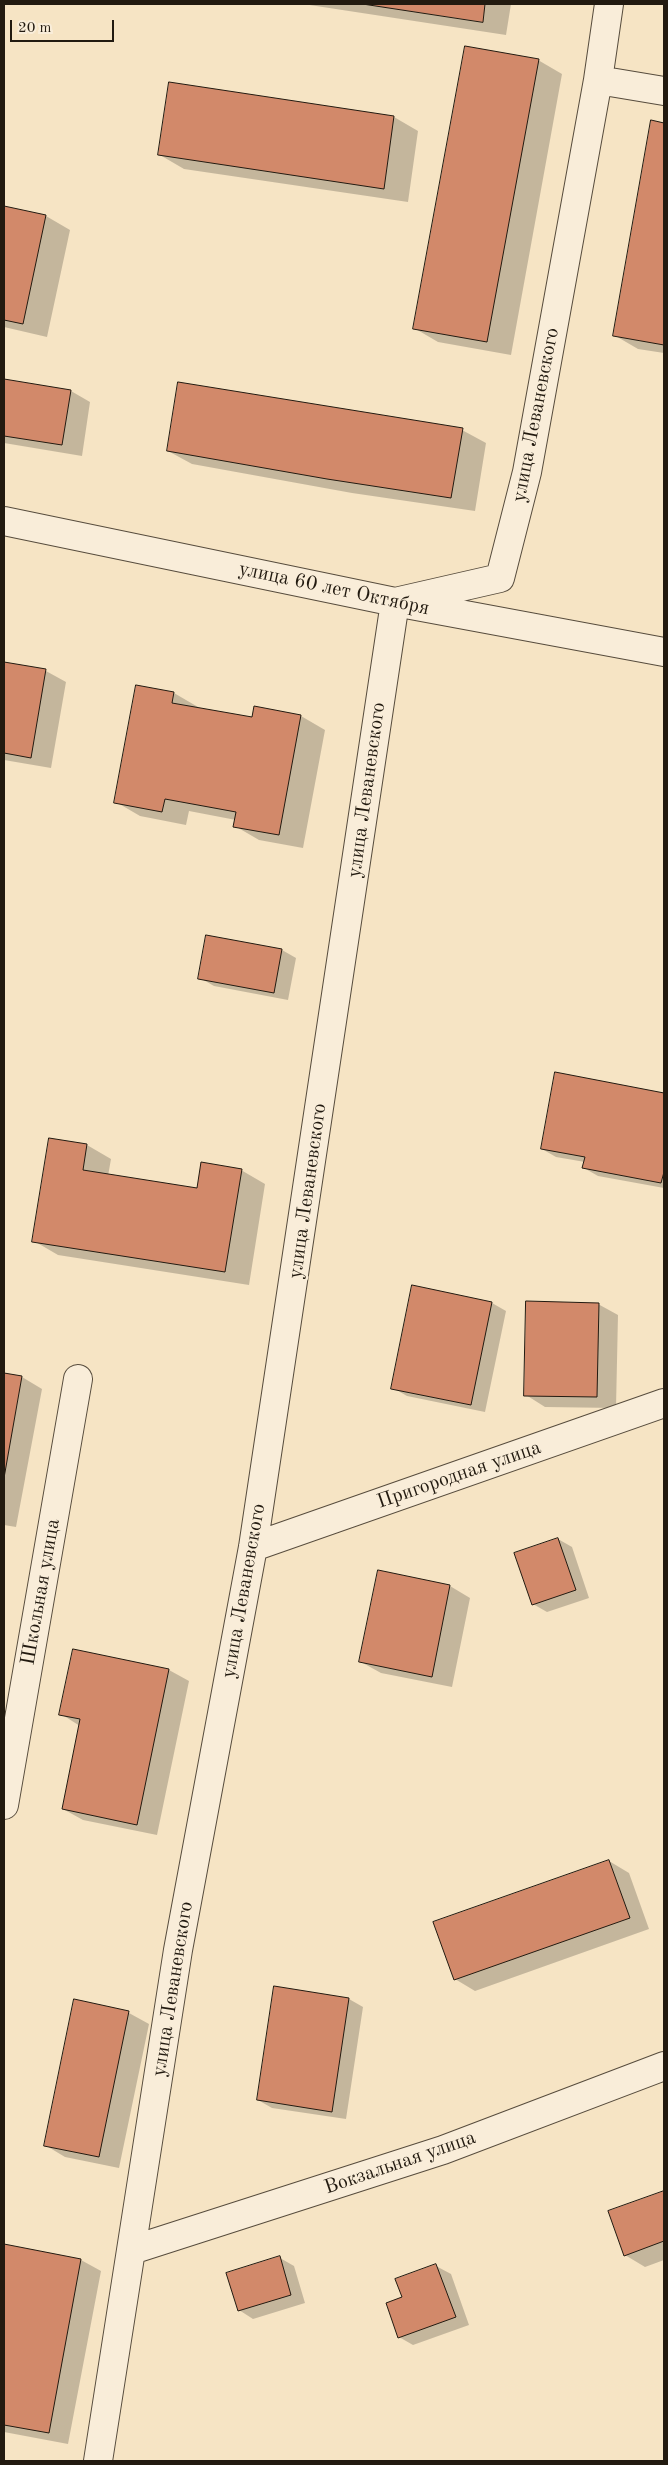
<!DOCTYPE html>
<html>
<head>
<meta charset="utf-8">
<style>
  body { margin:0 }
  #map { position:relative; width:668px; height:2465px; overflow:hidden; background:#f6e4c4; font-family:"Old Standard TT",serif }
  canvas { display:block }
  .frame { position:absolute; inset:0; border:5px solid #221a10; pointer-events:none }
  .scale { position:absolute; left:10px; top:20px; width:104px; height:22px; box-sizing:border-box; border:2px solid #221a10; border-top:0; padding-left:6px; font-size:15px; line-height:18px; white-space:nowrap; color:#221a10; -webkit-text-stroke:4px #f9edd9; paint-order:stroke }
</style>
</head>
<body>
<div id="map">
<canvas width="668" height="2465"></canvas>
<div class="frame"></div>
<div class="scale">20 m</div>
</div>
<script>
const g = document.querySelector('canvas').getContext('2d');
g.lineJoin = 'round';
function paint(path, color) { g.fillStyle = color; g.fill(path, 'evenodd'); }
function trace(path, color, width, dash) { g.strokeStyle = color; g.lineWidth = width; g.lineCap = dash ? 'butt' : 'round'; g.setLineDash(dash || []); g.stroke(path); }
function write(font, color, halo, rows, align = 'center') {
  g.font = font + ' "Old Standard TT",serif'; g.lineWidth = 5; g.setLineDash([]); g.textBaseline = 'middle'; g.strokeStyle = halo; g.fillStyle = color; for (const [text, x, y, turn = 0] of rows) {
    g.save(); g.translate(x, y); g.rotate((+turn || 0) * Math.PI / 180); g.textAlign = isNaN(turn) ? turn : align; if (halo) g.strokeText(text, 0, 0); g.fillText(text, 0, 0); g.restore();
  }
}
const shadow = new Path2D(`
  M 303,4 L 511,4 L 506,35 Z
  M 538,60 L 562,74 L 511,355 L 438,342 L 414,328 Z
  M 170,84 L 394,117 L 418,131 L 408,202 L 184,169 L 160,155 Z
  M 652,122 L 664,124 L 664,353 L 638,349 L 614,335 Z
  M 4,207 L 46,216 L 70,230 L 47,337 L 4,327 Z
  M 4,380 L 71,391 L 90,402 L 82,456 L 4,443 Z
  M 462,430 L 486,443 L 475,511 L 352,493 L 192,464 L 168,451 Z
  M 4,663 L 46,671 L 66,682 L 51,768 L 4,760 Z
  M 174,693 L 198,707 L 197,709 L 253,719 L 255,708 L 301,716 L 325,730 L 303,848 L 259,840 L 235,826 L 236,820 L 189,811 L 186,825 L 140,816 L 116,802 Z
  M 282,950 L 296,958 L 288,1000 L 214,986 L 200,978 Z
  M 556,1074 L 664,1094 L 664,1188 L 598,1176 L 584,1168 L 585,1162 L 556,1157 L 542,1149 Z
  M 50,1139 L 87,1145 L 111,1159 L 108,1176 L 198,1190 L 241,1170 L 265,1184 L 249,1285 L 58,1255 L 34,1241 Z
  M 492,1303 L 506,1311 L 485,1412 L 407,1396 L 393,1388 Z
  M 598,1304 L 618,1315 L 616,1408 L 545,1407 L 526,1395 Z
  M 4,1374 L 22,1377 L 42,1389 L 16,1527 L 4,1525 Z
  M 558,1539 L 572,1547 L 589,1598 L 547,1612 L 533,1604 Z
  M 379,1571 L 450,1586 L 470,1598 L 452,1687 L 381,1673 L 361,1662 Z
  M 74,1651 L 169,1670 L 189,1681 L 157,1835 L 83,1820 L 63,1809 L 80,1726 L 61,1714 Z
  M 609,1861 L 629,1873 L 649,1929 L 475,1991 L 455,1979 Z
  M 349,1999 L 363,2007 L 346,2119 L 272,2108 L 258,2100 Z
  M 75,2001 L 129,2013 L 149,2024 L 119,2168 L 65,2157 L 45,2145 Z
  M 664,2192 L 664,2260 L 645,2267 L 625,2255 L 610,2212 Z
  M 4,2245 L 81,2260 L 101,2271 L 68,2444 L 4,2432 Z
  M 280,2258 L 294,2266 L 305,2303 L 253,2319 L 239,2310 Z
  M 436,2266 L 451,2274 L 469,2325 L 413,2345 L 399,2337 L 404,2298 Z`);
const building = new Path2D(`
  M 363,4 L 485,4 L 483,22 Z
  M 465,46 L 539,59 L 487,342 L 413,329 Z
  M 169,82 L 394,116 L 384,189 L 158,155 Z
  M 651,120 L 664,123 L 664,345 L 613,336 Z
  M 4,206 L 46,215 L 23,324 L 4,320 Z
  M 4,379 L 71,390 L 62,445 L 4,436 Z
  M 178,382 L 463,428 L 451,498 L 327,479 L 167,451 Z
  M 4,662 L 46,669 L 31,758 L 4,753 Z
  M 136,685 L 174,692 L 172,703 L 252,717 L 254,706 L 301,715 L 279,835 L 233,827 L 236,812 L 165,799 L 162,812 L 114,803 Z
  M 206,935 L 282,949 L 274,993 L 198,979 Z
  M 555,1072 L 664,1093 L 664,1172 L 661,1183 L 582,1168 L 585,1157 L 541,1149 Z
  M 49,1138 L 87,1144 L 83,1170 L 197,1188 L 201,1162 L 242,1169 L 225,1272 L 32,1242 Z
  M 412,1285 L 492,1302 L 471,1405 L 391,1389 Z
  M 526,1301 L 599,1303 L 597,1397 L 524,1396 Z
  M 4,1373 L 22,1376 L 4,1478 Z
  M 558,1538 L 576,1590 L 532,1605 L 514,1553 Z
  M 378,1570 L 450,1585 L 432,1677 L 359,1662 Z
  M 73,1649 L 169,1669 L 137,1825 L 62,1809 L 80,1719 L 59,1715 Z
  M 609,1860 L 630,1918 L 454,1980 L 433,1922 Z
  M 274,1986 L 349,1998 L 332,2112 L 257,2100 Z
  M 74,1999 L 129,2011 L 99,2157 L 44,2146 Z
  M 664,2191 L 664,2241 L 624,2256 L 608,2211 Z
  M 4,2244 L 81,2259 L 49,2433 L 4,2425 Z
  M 280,2256 L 291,2295 L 238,2311 L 226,2273 Z
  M 436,2264 L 456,2317 L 398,2338 L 386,2303 L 402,2297 L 395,2279 Z`);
const minor = new Path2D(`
  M 598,80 L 664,91
  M 4,521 L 395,602 L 664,652
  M 253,1547 L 664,1403
  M 4,1805 L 78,1379
  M 132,2250 L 443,2150 L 664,2066
  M 98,2461 L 178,1950 L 253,1547 L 395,602 L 500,578 L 527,472 L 598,80 L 609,4`);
const streetNames = [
  ["улица Леваневского",536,415,-79],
  ["улица 60 лет Октября",334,589,12],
  ["улица Леваневского",367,790,-82],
  ["улица Леваневского",308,1191,-82],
  ["Пригородная улица",459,1475,-19],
  ["улица Леваневского",244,1591,-80],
  ["Школьная улица",41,1592,-80],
  ["улица Леваневского",173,1989,-81],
  ["Вокзальная улица",400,2163,-19]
];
paint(shadow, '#0003');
paint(building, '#d2896a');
trace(building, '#221a10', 1);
trace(minor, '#574c3d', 30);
trace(minor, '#f9edd9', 28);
write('20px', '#221a10', '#f9edd9', streetNames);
</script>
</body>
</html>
